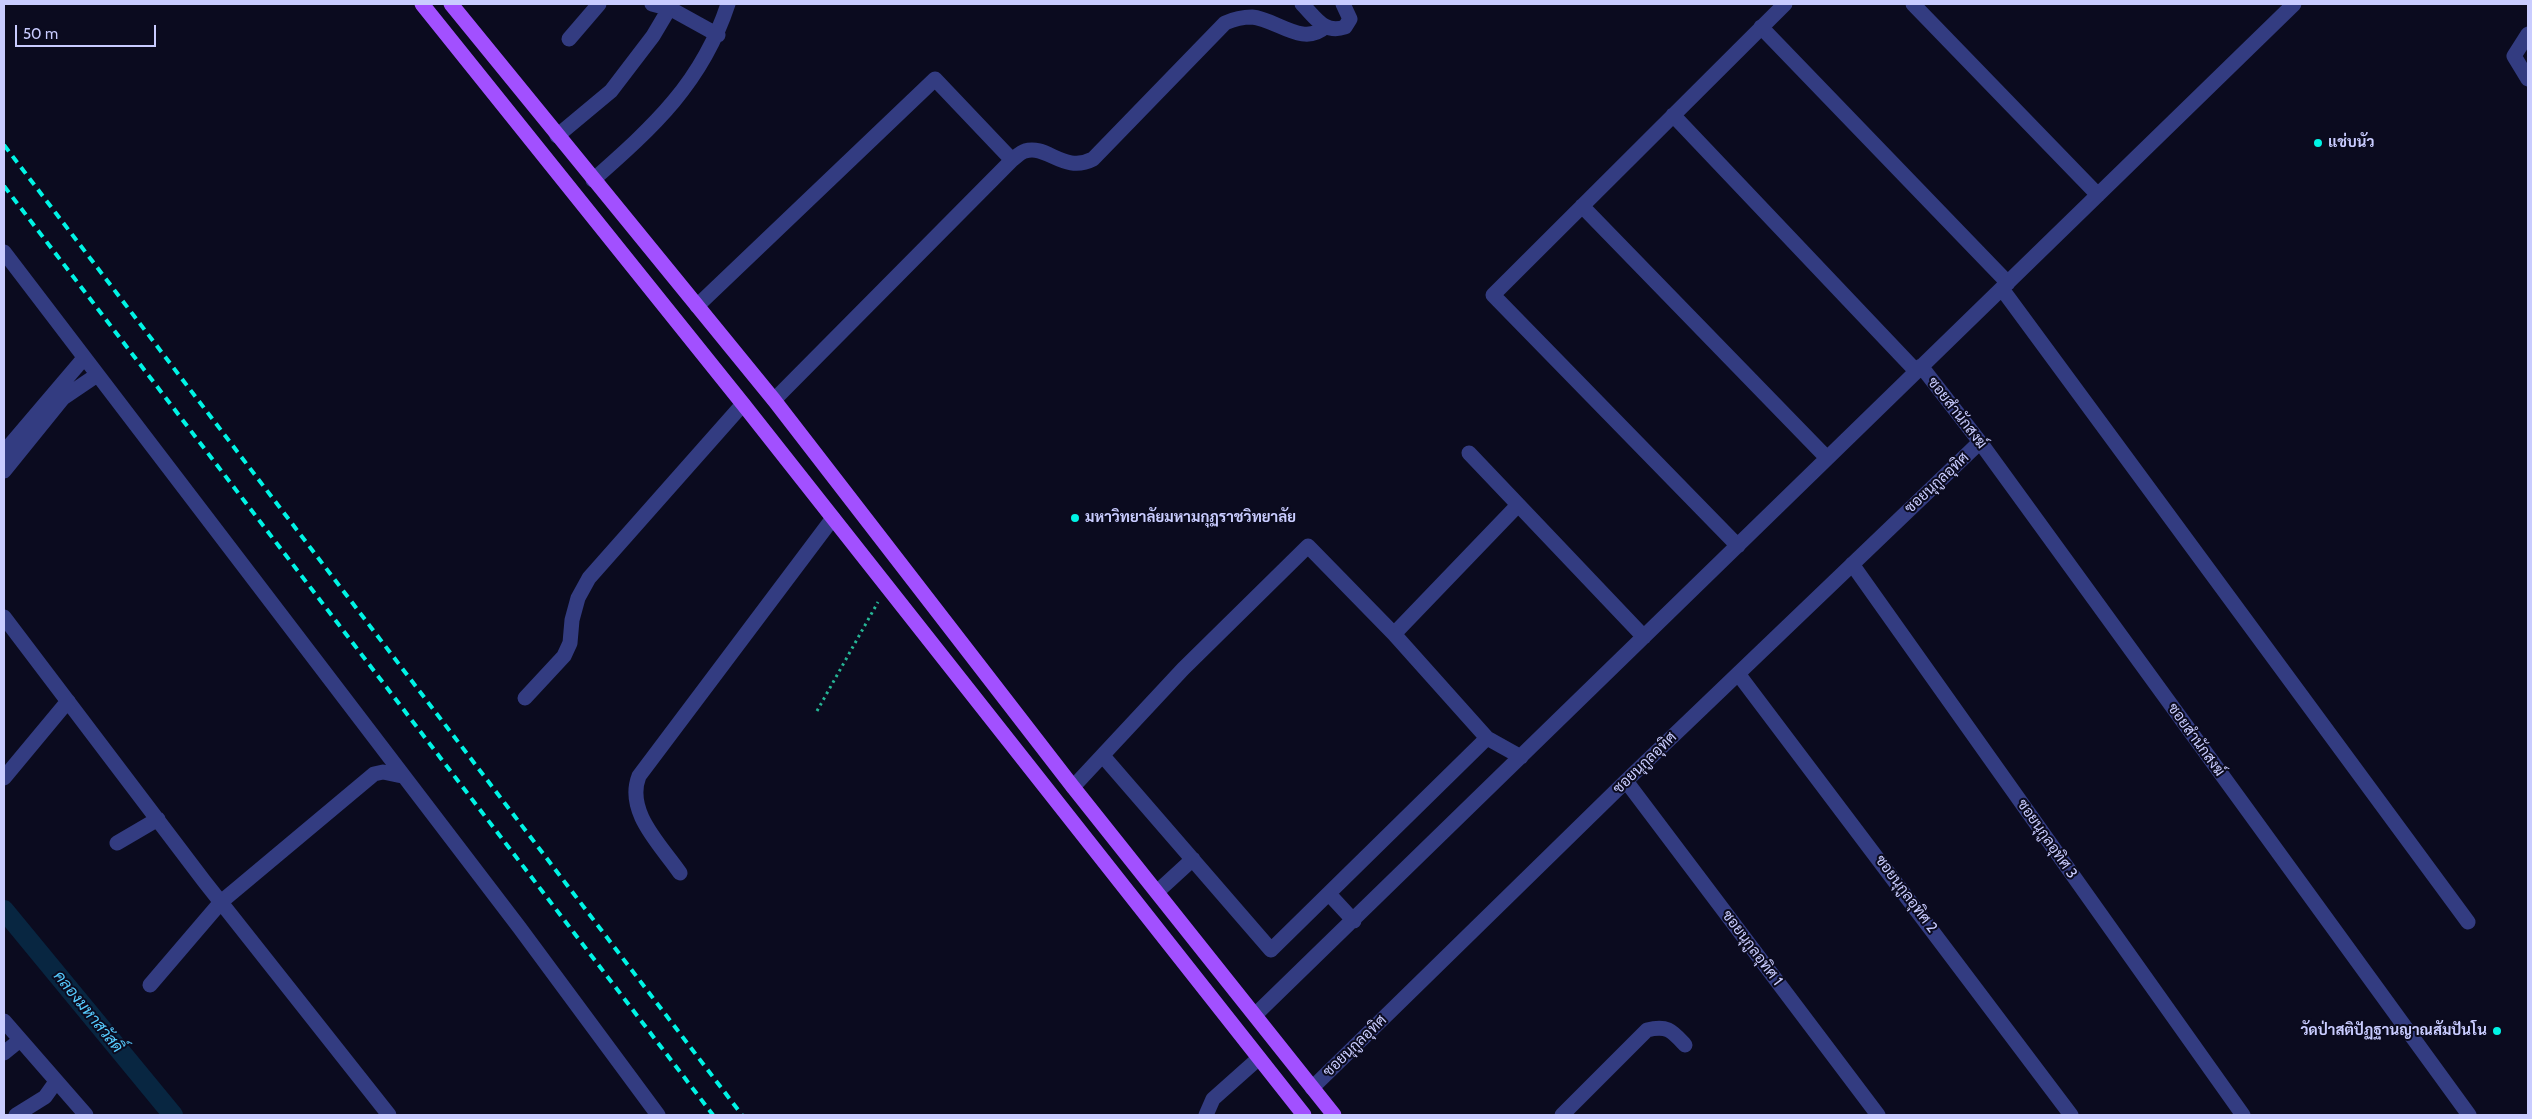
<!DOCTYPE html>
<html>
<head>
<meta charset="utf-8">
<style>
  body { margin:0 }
  #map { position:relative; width:2532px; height:1119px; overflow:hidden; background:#0b0b1f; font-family:Cabin,sans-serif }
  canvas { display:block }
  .frame { position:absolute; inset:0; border:5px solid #c9ccff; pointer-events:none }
  .scale { position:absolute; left:15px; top:25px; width:141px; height:22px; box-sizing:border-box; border:2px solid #c9ccff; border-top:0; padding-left:6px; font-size:15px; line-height:18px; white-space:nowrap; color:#c9ccff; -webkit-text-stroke:4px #0b0b1f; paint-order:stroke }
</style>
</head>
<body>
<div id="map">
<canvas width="2532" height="1119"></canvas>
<div class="frame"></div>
<div class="scale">50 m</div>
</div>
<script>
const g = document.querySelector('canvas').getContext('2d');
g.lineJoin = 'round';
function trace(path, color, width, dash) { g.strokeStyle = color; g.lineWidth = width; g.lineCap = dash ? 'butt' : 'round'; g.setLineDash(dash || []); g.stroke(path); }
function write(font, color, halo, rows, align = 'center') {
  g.font = font + ' Cabin,Sarabun,sans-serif'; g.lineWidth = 4; g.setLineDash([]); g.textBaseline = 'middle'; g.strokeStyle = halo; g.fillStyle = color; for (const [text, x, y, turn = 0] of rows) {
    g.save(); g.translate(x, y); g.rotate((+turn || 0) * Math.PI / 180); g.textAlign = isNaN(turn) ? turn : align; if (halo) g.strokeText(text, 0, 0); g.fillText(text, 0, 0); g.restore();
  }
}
const canal = new Path2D(`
  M 4,910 L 173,1115`);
const path = new Path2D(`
  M 817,711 L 878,602`);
const minor = new Path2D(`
  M 652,4 L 671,9 L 718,35
  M 1302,4 C 1316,18 1324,34 1345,27 L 1350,19 L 1343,4
  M 1913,4 L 2098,195
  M 1761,27 L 2008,283
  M 2528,34 L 2514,56 L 2528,79
  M 569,39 L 599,4
  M 1673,115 L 1916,371
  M 557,136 L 611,91 L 653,36 L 672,4
  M 1012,160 C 1016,157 1021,152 1025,151 C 1047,144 1064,174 1093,159 L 1225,23 C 1234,19 1242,17 1252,17 C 1276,19 1303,47 1325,27
  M 593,180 C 654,126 702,83 728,4
  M 1582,206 L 1827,458
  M 4,252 L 519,927 L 658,1115
  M 2002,289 L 2468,922
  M 697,306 L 935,79 L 1012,160 L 774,400
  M 1921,366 L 1980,442 L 2469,1115
  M 4,452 L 84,358
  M 1469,453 L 1644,637
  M 4,471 L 63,398 L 97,375
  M 1738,546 L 1493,295 L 1785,4
  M 1852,564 L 2243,1115
  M 4,617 L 204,881 L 389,1115
  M 1394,634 L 1518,505
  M 1739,675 L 2071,1115
  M 525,698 L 564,656 L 570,643 L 572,620 L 578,598 L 589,578 L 743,404
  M 1103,756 L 1271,950 L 1487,738
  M 4,778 L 68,701
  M 1626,781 L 1878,1115
  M 1073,787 L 1183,669 L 1308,546 L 1394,634 L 1487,738 L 1521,757
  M 117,843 L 158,819
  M 680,873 C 661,845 625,812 639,776 L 833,518
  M 1157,892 L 1193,859
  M 1329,894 L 1354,921
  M 150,985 L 221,902 L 374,774 L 383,772 L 402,776
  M 1255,1015 L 2294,4
  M 4,1021 L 86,1115
  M 4,1053 L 20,1040
  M 1312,1088 L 1626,781 L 1980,442
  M 16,1115 L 45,1097 L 55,1083
  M 1206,1115 L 1213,1099 L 1259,1058
  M 1562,1115 L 1647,1030 C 1668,1025 1672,1031 1685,1045`);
const major = new Path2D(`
  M 422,4 L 743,404 L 1304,1115
  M 451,4 L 774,400 L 1073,787 L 1334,1115`);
const rail = new Path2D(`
  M 4,145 L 742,1115
  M 4,186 L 713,1115`);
const markers = [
  [2318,143,5,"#00f4e5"],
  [1075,518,5,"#00f4e5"],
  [2497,1031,5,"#00f4e5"]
];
const poiNames = [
  ["แช่บนัว",2328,143],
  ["มหาวิทยาลัยมหามกุฏราชวิทยาลัย",1085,518],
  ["วัดป่าสติปัฏฐานญาณสัมปันโน",2487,1031,"right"]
];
const streetNames = [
  ["ซอยสำนักสงฆ์",1957,413,52],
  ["ซอยนุกูลอุทิศ",1937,483,-43],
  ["ซอยสำนักสงฆ์",2196,740,54],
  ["ซอยนุกูลอุทิศ",1645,763,-44],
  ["ซอยนุกูลอุทิศ 3",2047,839,55],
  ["ซอยนุกูลอุทิศ 2",1906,894,53],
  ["ซอยนุกูลอุทิศ 1",1752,948,53],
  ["ซอยนุกูลอุทิศ",1355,1046,-44]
];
const waterNames = [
  ["คลองมหาสวัสดิ์",88,1012,51]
];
trace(canal, '#082641', 20);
trace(path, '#26b696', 3, [2.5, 4]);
trace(minor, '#333c81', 15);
trace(major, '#a250ff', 15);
trace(rail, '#00f4e5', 4, [8, 6]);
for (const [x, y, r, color] of markers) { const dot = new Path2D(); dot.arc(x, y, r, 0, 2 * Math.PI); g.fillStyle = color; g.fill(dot); trace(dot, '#0b0b1f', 2); }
write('bold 15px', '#c9ccff', '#0b0b1f', poiNames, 'left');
write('15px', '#c9ccff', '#0b0b1f', streetNames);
write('italic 16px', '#57ccff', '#0b0b1f', waterNames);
</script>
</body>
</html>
